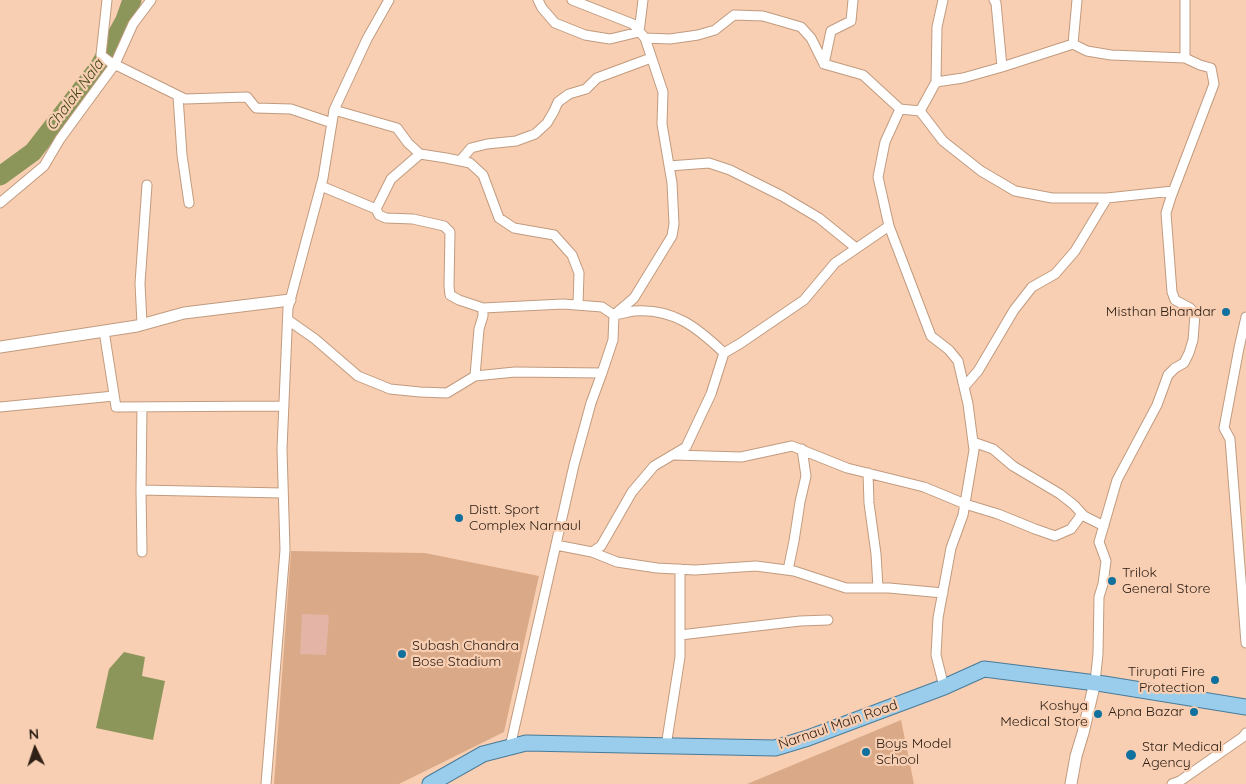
<!DOCTYPE html>
<html>
<head>
<meta charset="utf-8">
<style>
  body { margin:0 }
  #map { position:relative; width:1246px; height:784px; overflow:hidden; background:#f8cfb3; font-family:Quicksand,sans-serif }
  canvas { display:block }
  .north { position:absolute; left:10px; top:724px; width:50px; height:50px; -webkit-text-stroke:4px #f8cfb3; paint-order:stroke; rotate:356deg; font-size:14px; font-weight:700; line-height:20px; text-align:center; color:#2f2016 }
  .north::after { content:''; display:block; margin:auto; width:18px; height:22px; background:#2f2016; clip-path:polygon(50% 0,100% 100%,50% 72%,0 100%) }
</style>
</head>
<body>
<div id="map">
<canvas width="1246" height="784"></canvas>
<div class="north">N</div>
</div>
<script>
const g = document.querySelector('canvas').getContext('2d');
g.lineJoin = 'round';
function paint(path, color) { g.fillStyle = color; g.fill(path, 'evenodd'); }
function trace(path, color, width, dash) { g.strokeStyle = color; g.lineWidth = width; g.lineCap = dash ? 'butt' : 'round'; g.setLineDash(dash || []); g.stroke(path); }
function write(font, color, halo, rows, align = 'center') {
  g.font = font + ' Quicksand,sans-serif'; g.lineWidth = 4.5; g.setLineDash([]); g.textBaseline = 'middle'; g.strokeStyle = halo; g.fillStyle = color; for (const [text, x, y, turn = 0] of rows) {
    g.save(); g.translate(x, y); g.rotate((+turn || 0) * Math.PI / 180); g.textAlign = isNaN(turn) ? turn : align; if (halo) g.strokeText(text, 0, 0); g.fillText(text, 0, 0); g.restore();
  }
}
const green = new Path2D(`
  M 291,551 L 425,553 L 539,576 L 504,732 L 399,784 L 274,784 Z
  M 901,720 L 914,784 L 747,784 Z`);
const water = new Path2D(`
  M 124,652 L 145,657 L 142,676 L 165,681 L 153,740 L 96,728 L 109,669 Z`);
const river = new Path2D(`
  M 0,176 L 33,152 L 99,67 L 125,20 L 132,0`);
const building = new Path2D(`
  M 302,614 L 329,615 L 326,655 L 300,654 Z`);
const minor = new Path2D(`
  M 107,0 L 101,55 L 110,62 L 185,99 L 247,97 L 256,108 L 291,109 L 332,123
  M 538,0 L 542,8 L 555,23 L 585,35 L 610,39 L 639,32 L 643,0
  M 853,0 L 851,21 L 831,31 L 824,64 L 863,75 L 900,109
  M 994,0 L 996,3 L 1002,67
  M 645,38 L 670,39 L 698,35 L 715,30 L 734,15 L 763,16 L 801,27 L 811,38 L 824,64
  M 1073,44 L 1087,51 L 1111,55 L 1185,58
  M 936,82 L 937,27 L 943,0
  M 178,96 L 182,155 L 189,203
  M 334,110 L 397,128 L 408,143 L 420,154 L 446,158 L 470,163 L 483,175 L 499,218 L 514,228 L 554,235 L 572,255 L 579,273 L 578,305
  M 920,111 L 943,141 L 981,171 L 1015,191 L 1052,198 L 1107,198 L 1173,191
  M 460,161 L 471,148 L 487,144 L 516,141 L 535,134 L 547,123 L 554,111 L 558,102 L 569,94 L 586,89 L 597,78 L 651,58
  M 669,166 L 709,163 L 730,170 L 782,196 L 819,218 L 856,248
  M 321,186 L 376,209 L 379,215 L 386,218 L 413,219 L 444,226 L 450,232 L 449,286 L 450,295 L 459,300 L 483,308
  M 0,203 L 44,166 L 60,139 L 115,64 L 133,24 L 151,0
  M 376,209 L 391,179 L 420,154
  M 1246,317 L 1239,348 L 1224,428 L 1230,439 L 1246,643
  M 288,320 L 315,339 L 358,376 L 390,389 L 420,392 L 447,393 L 475,376 L 515,372 L 602,373
  M 142,324 L 140,283 L 147,185
  M 104,331 L 116,407 L 284,406
  M 475,376 L 479,329 L 483,316 L 483,308 L 563,304 L 602,307 L 614,315 L 634,298 L 672,236 L 674,224 L 672,183 L 662,124 L 663,92 L 645,38 L 633,24 L 572,0
  M 964,387 L 978,371 L 1014,310 L 1032,287 L 1055,274 L 1075,251 L 1107,198
  M 0,407 L 114,396
  M 973,442 L 993,449 L 1013,466 L 1060,494 L 1074,505 L 1084,516 L 1104,526
  M 674,455 L 741,457 L 792,446 L 847,468 L 924,487 L 965,504 L 998,514 L 1035,529 L 1055,536 L 1071,529 L 1082,514
  M 868,473 L 869,503 L 876,554 L 878,588
  M 141,490 L 282,493
  M 556,545 L 592,552 L 601,546 L 632,492 L 654,466 L 686,447 L 711,394 L 724,353
  M 142,552 L 141,490 L 142,407
  M 592,552 L 617,562 L 657,568 L 695,570 L 756,566 L 794,571 L 846,588 L 889,588 L 943,593
  M 788,570 L 794,541 L 800,502 L 806,476 L 802,449
  M 680,635 L 800,621 L 828,620
  M 1095,682 L 1098,654 L 1099,597 L 1103,584 L 1106,561 L 1099,542 L 1117,480 L 1157,405 L 1168,375 L 1175,368 L 1184,363 L 1189,353 L 1193,340 L 1195,314 L 1190,308 L 1175,300 L 1172,292 L 1166,213 L 1171,197 L 1214,84 L 1211,68 L 1200,65 L 1185,58 L 1185,0
  M 944,687 L 936,655 L 938,618 L 951,548 L 963,515 L 974,450 L 968,404 L 958,361 L 949,350 L 931,336 L 889,226 L 878,177 L 885,142 L 900,109 L 920,111 L 936,82 L 963,78 L 1002,67 L 1073,44 L 1077,0
  M 666,746 L 680,657 L 680,569
  M 510,747 L 574,465 L 591,403 L 602,373 L 613,340 L 614,315 C 621,314 627,312 634,311 C 673,308 697,327 724,353 L 741,343 L 804,300 L 835,263 L 889,226
  M 266,784 L 285,550 L 282,449 L 288,308 L 323,178 L 334,110 L 367,39 L 389,0
  M 1172,784 L 1180,781 L 1243,737 L 1246,733`);
const tertiary = new Path2D(`
  M 0,347 L 137,326 L 184,313 L 290,300
  M 1071,784 L 1076,756 L 1083,733 L 1095,682`);
const primary = new Path2D(`
  M 430,784 L 483,754 L 526,743 L 775,748 L 808,738 L 944,687 L 984,669 L 1104,684 L 1246,707`);
const markers = [
  [1226,312,5,"#10719e"],
  [459,518,5,"#10719e"],
  [1112,581,5,"#10719e"],
  [402,654,5,"#10719e"],
  [1215,680,5,"#10719e"],
  [1194,712,5,"#10719e"],
  [1098,714,5,"#10719e"],
  [866,752,5,"#10719e"],
  [1131,755,6,"#10719e"]
];
const poiNames = [
  ["Misthan Bhandar",1216,312,"right"],
  ["Distt. Sport",469,510],
  ["Complex Narnaul",469,526],
  ["Trilok",1122,573],
  ["General Store",1122,589],
  ["Subash Chandra",412,646],
  ["Bose Stadium",412,662],
  ["Tirupati Fire",1205,672,"right"],
  ["Protection",1205,688,"right"],
  ["Koshya",1088,706,"right"],
  ["Medical Store",1088,722,"right"],
  ["Apna Bazar",1184,712,"right"],
  ["Boys Model",876,744],
  ["School",876,760],
  ["Star Medical",1142,747],
  ["Agency",1142,763]
];
const streetNames = [
  ["Narnaul Main Road",838,725,-19]
];
const waterNames = [
  ["Chalak Nala",75,95,-53]
];
paint(green, '#daaa88');
paint(water, '#8c965a');
trace(river, '#8c965a', 19);
paint(building, '#e4b4a6');
trace(minor, '#c19b7f', 11);
trace(tertiary, '#c19b7f', 13);
trace(primary, '#487b99', 17);
trace(minor, '#fff', 9);
trace(tertiary, '#fff', 11);
trace(primary, '#9acdec', 15);
for (const [x, y, r, color] of markers) { const dot = new Path2D(); dot.arc(x, y, r, 0, 2 * Math.PI); g.fillStyle = color; g.fill(dot); trace(dot, '#f8cfb3', 2); }
write('14px', '#2f2016', '#f8cfb3', poiNames, 'left');
write('14px', '#2f2016', '#f8cfb3', streetNames);
write('italic 15px', '#3f4517', '#f8cfb3', waterNames);
</script>
</body>
</html>
